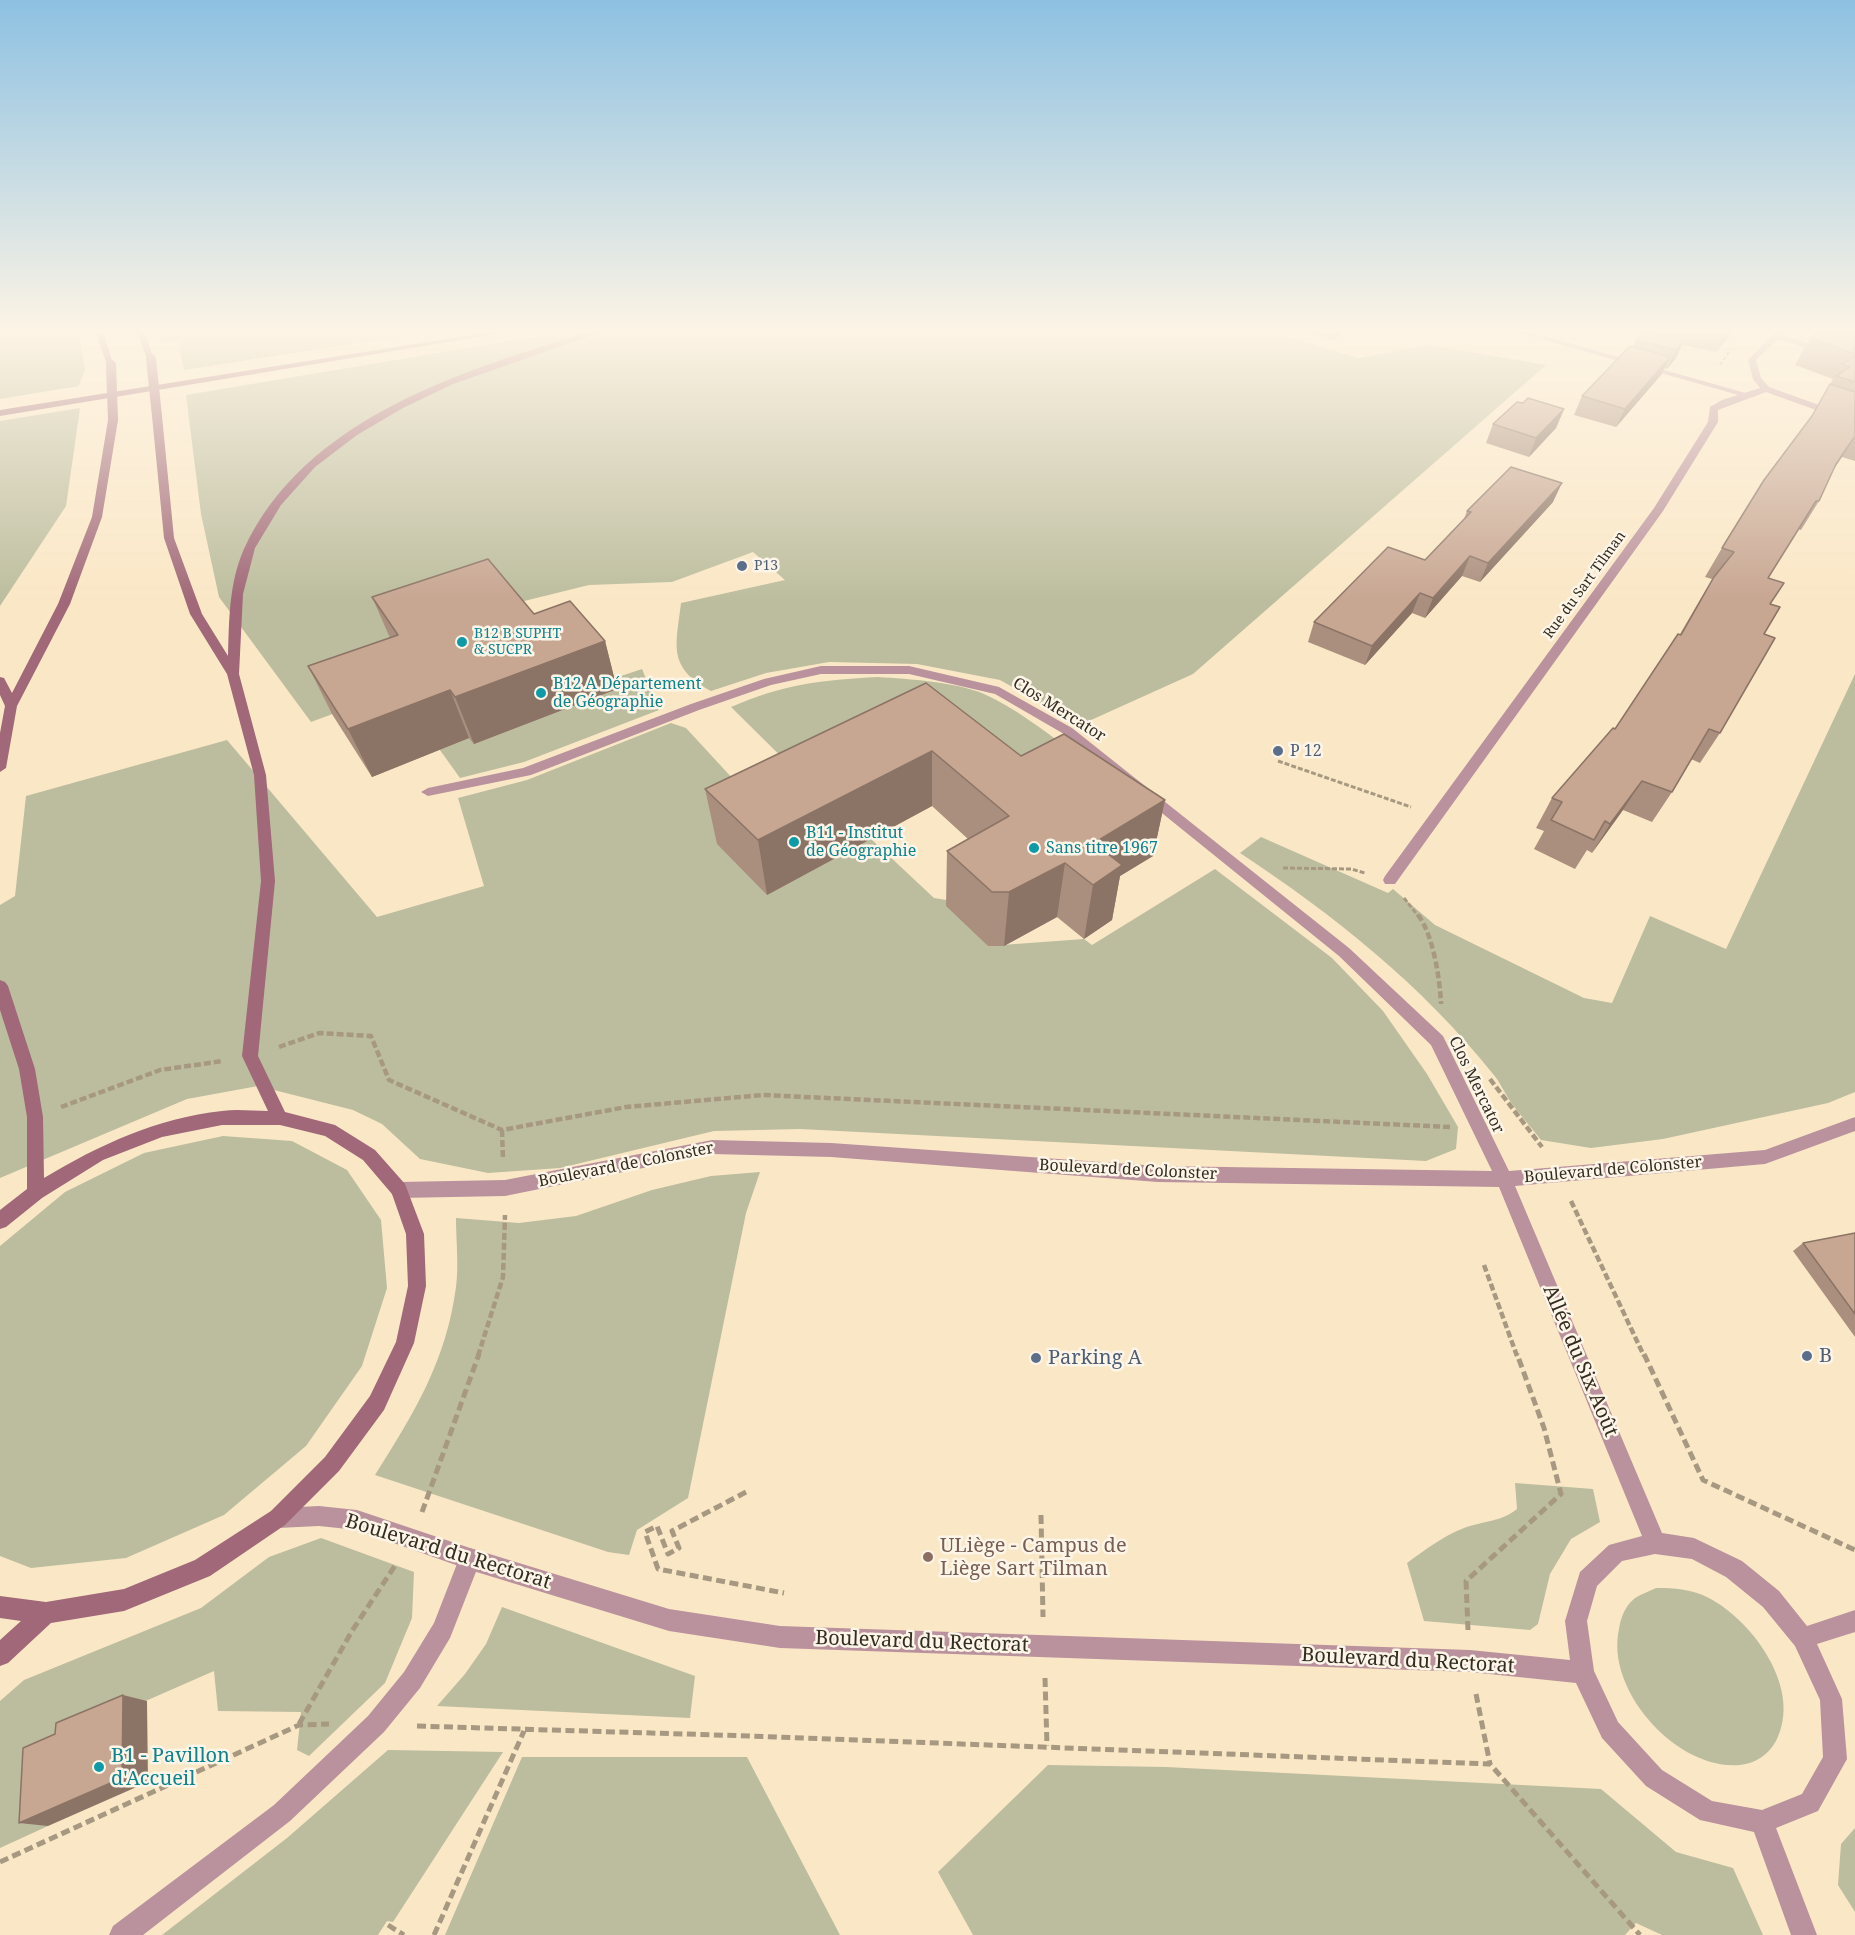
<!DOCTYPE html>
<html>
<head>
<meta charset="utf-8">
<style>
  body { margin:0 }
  canvas { display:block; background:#fae7c6 }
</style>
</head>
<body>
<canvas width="1855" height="1935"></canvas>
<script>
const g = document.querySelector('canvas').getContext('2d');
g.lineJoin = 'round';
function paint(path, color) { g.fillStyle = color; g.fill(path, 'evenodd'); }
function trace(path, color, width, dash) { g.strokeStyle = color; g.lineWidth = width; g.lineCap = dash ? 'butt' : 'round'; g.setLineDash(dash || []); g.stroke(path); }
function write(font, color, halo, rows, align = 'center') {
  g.font = font + ' "Noto Serif",serif'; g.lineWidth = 5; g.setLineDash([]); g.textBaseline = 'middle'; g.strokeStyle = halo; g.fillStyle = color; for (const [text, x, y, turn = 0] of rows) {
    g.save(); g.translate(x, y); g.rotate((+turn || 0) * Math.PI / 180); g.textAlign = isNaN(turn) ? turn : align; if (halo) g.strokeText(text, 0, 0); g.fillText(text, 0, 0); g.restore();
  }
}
const green = new Path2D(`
  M 0,331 L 78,331 L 85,369 L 79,386 L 0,399 Z
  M 156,331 L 435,331 L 184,370 L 178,341 L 162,343 Z
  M 569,331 L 1270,331 L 1358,358 L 1430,345 L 1546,365 L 1193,674 L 1080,725 L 1000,680 L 917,664 L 829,662 L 766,673 L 711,691 C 667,667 676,646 681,603 L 785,580 L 753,552 L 672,582 L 589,585 L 504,606 L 609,680 L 642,669 L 659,710 L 524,762 L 460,778 L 397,690 L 311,722 L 219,597 L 201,514 L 186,395 Z
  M 80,408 L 66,506 L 0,606 L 0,421 Z
  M 1855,674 L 1855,1092 L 1828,1103 L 1663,1139 L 1591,1148 L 1541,1140 C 1531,1127 1519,1114 1510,1101 C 1504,1092 1500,1082 1493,1074 C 1422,985 1334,915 1240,853 L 1261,837 L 1388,893 L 1393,889 L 1435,925 L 1584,998 L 1612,1003 L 1650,916 L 1726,949 Z
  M 878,677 C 908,679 957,682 984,694 C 1015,708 1042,729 1070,750 L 818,793 L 731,707 C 784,684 821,680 878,677 Z
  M 671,723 L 686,728 L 769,818 L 871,839 L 934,898 L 953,901 L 988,946 L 1084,939 L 1092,945 L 1215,869 L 1332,958 L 1383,1011 L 1427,1074 L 1458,1127 L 1456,1149 L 1426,1161 L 800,1129 L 714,1131 L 560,1168 L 488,1173 L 420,1159 L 382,1124 L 353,1110 L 258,1086 L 187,1099 L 0,1178 L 0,905 L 15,896 L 26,796 L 227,740 L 377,917 L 484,886 L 458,798 L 527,780 Z
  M 223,1136 L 292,1141 L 347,1170 L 381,1220 L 387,1288 L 362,1366 L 306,1446 L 224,1515 L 126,1558 L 31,1568 L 0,1556 L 0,1246 L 65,1192 L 144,1153 Z
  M 760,1172 L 746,1213 L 688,1498 L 637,1530 L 629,1555 L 608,1552 L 375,1475 C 414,1413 446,1362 456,1287 C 459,1265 456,1241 456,1218 L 519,1223 L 576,1216 L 652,1190 L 711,1176 Z
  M 1515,1483 L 1593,1489 L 1600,1522 L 1571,1539 L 1550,1574 L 1538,1624 L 1530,1630 L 1424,1621 L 1407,1563 C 1425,1550 1443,1536 1464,1528 C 1483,1521 1501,1522 1517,1509 Z
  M 321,1538 L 414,1572 L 412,1618 L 385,1683 L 309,1756 L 297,1750 L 301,1712 L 218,1711 L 214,1671 L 84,1728 L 48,1826 L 0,1848 L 0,1701 L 24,1680 L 201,1608 L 269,1557 Z
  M 1656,1588 C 1675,1588 1692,1589 1709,1598 C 1754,1622 1803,1690 1776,1741 C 1768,1755 1756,1763 1740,1765 C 1678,1771 1605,1691 1619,1629 C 1621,1617 1625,1606 1635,1598 C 1641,1594 1650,1591 1656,1588 Z
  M 502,1607 L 695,1676 L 690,1718 L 437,1706 L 465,1674 L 486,1644 Z
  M 388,1750 L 503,1752 L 393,1922 L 387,1921 L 378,1935 L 162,1935 L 287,1838 Z
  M 522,1757 L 747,1757 L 840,1935 L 445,1935 Z
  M 1048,1765 L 1166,1767 L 1601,1789 L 1676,1852 L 1733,1868 L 1763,1935 L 1662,1935 L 1636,1923 L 1625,1935 L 973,1935 L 938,1872 Z
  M 1855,1828 L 1855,1912 L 1838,1885 L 1841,1844 Z`);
const pathFar3 = new Path2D(`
  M 1720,365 L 1731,349`);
const pathFar2 = new Path2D(`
  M 1278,761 L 1411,807
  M 1283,868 L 1351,869 L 1365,873
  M 1404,898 L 1419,917`);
const pathFar1 = new Path2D(`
  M 1418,915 C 1433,934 1440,979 1441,1004
  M 279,1047 L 319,1033 L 371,1036 L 389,1080 L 502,1130 L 626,1107 L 763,1095 L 1450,1127
  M 1490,1079 L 1542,1147
  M 61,1107 L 160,1070 L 223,1061
  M 502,1130 L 503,1160
  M 1571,1201 L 1644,1356
  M 1484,1265 L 1517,1356
  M 478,1356 L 503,1277 L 505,1215`);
const path = new Path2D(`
  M 1644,1354 L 1703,1480 L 1855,1550
  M 746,1492 L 672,1531 L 679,1548 L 668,1554 L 657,1526 L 645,1532 L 658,1569 L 784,1593
  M 422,1512 L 479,1354
  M 1041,1515 L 1043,1617
  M 1468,1630 L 1466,1581 L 1561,1494 L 1544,1428 L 1517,1354
  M 1045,1678 L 1047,1746
  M 1476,1694 L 1490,1764
  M 299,1724 L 352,1631 L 396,1564
  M 417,1726 L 751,1736 L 1490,1764 L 1640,1935
  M 0,1862 L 299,1725 L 329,1724
  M 388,1925 L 404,1935
  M 434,1935 L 524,1731`);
const service = new Path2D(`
  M 1513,331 L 1526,331 L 1756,396 L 1749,398 Z
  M 470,1548 L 478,1551 L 481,1559 L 450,1638 L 420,1688 L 384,1732 L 290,1821 L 143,1935 L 109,1935 L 113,1926 L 274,1805 L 368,1716 L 404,1672 L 434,1623 L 462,1551 Z`);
const minor = new Path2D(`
  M 1776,331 L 1785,331 L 1782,335 L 1855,357 L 1855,363 L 1778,339 L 1756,360 L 1761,378 L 1769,387 L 1855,418 L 1855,424 L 1766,392 L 1718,410 L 1718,422 L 1663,511 L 1395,884 L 1385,884 L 1383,880 L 1385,876 L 1654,508 L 1708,422 L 1710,407 L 1722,400 L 1760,388 L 1753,379 L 1748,360 Z
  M 821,666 L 909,666 L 999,687 L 1072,728 L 1349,948 L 1443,1036 L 1509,1171 L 1765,1150 L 1855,1117 L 1855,1131 L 1765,1164 L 1515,1186 L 1662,1533 L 1694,1538 L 1742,1561 L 1779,1591 L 1807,1626 L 1855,1610 L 1855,1632 L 1817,1644 L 1842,1699 L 1847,1759 L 1818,1811 L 1776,1828 L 1817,1935 L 1791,1935 L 1754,1832 L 1700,1820 L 1646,1786 L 1602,1738 L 1576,1683 L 1470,1672 L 780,1648 L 669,1631 L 470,1570 L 357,1530 L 319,1526 L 278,1528 L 271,1525 L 268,1518 L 271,1511 L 278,1508 L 319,1506 L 357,1510 L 470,1548 L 669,1609 L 780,1626 L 1470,1650 L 1570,1660 L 1565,1621 L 1580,1572 L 1609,1545 L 1642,1536 L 1499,1187 L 1158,1182 L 831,1157 L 712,1154 L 505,1196 L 399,1198 L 393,1196 L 390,1190 L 393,1184 L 399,1182 L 505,1180 L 712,1140 L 831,1143 L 1158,1166 L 1492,1171 L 1431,1045 L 1339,956 L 1064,734 L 995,694 L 909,674 L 821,674 L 771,685 L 699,710 L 531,775 L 428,796 L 421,792 L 428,788 L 523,768 L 691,704 L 764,679 ZM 1655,1554 L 1692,1559 L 1726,1577 L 1763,1607 L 1795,1646 L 1820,1700 L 1823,1757 L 1802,1794 L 1762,1810 L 1712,1801 L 1662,1770 L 1618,1722 L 1594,1671 L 1587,1621 L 1597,1586 L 1622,1561 Z`);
const secondary = new Path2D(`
  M 95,331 L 103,331 L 114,367 L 107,365 Z
  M 137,331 L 145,331 L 154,361 L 147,359 Z
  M 496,331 L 515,331 L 0,416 L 0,410 Z
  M 592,331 L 604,331 L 453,384 L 403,408 L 357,435 L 315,467 L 281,505 L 255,548 L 243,594 L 239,674 L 266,775 L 275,881 L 258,1056 L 285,1112 L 335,1125 L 375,1150 L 405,1184 L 424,1234 L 426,1286 L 414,1343 L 384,1410 L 339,1471 L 285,1525 L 210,1576 L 124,1611 L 51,1623 L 8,1663 L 0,1666 L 0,1640 L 21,1621 L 0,1618 L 0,1596 L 46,1602 L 124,1589 L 195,1560 L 271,1511 L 325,1457 L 370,1396 L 396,1342 L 408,1286 L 406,1234 L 392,1194 L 363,1160 L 325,1136 L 280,1125 L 222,1125 L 162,1137 L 103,1160 L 42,1198 L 6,1227 L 0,1229 L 0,1210 L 27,1189 L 27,1117 L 19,1069 L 0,1010 L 0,980 L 5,982 L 8,986 L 35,1069 L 43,1117 L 44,1178 C 99,1145 157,1118 222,1111 C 237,1109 253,1111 268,1111 L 242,1056 L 261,881 L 254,775 L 227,674 L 190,614 L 164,538 L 152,416 L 157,413 L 162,416 L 174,538 L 202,614 L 228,656 C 229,621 229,582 244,549 C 305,417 465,370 592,331 Z
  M 113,417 L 118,420 L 102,517 L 70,604 L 17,706 L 6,768 L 0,772 L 0,733 L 5,706 L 0,695 L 0,677 L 4,678 L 12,693 L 58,604 L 92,517 L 108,420 Z`);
const secondaryBridge = new Path2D(`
  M 151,359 L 157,416
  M 111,365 L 113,420`);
const wall = new Path2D(`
  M 1299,331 L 1346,331 L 1333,340 Z
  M 1409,331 L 1424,331 L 1423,336 Z
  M 1664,331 L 1734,331 L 1716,352 L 1682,345 L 1676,358 L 1667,369 L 1665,368 L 1661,375 L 1616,427 L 1574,415 L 1582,396 L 1633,347 L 1636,340 L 1662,335 Z
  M 1822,331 L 1855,331 L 1855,461 L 1842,457 L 1833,470 L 1819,501 L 1801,530 L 1798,529 L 1768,578 L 1771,604 L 1764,634 L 1720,733 L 1700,763 L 1691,759 L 1672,792 L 1652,822 L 1623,810 L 1592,853 L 1587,850 L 1575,869 L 1534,849 L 1544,831 L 1536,828 L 1552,798 L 1615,729 L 1680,634 L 1712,579 L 1705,577 L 1722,548 L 1810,419 L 1833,379 L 1795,365 L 1810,338 Z
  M 1523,403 L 1564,409 L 1556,428 L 1529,457 L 1486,443 L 1493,424 Z
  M 1553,502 L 1480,582 L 1462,576 L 1425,618 L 1412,613 L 1365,665 L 1308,642 L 1314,622 L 1425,560 L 1464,519 L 1467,511 Z
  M 372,597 L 534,614 L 605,641 L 617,689 L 474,744 L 469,738 L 372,777 L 332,714 L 308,666 L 390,638 Z
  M 926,683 L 1021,756 L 1165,800 L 1153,856 L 1120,876 L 1112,920 L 1084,939 L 1057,917 L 1004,946 L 988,946 L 946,906 L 947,851 L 968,839 L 932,806 L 767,895 L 717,844 L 705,789 Z
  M 1855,1233 L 1855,1337 L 1793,1251 L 1803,1243 Z`);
const shadedWall = new Path2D(`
  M 1336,331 L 1346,331 L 1333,340 Z
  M 1727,331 L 1734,331 L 1716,352 Z
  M 1684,340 L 1676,358 L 1667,369 L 1676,350 Z
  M 1670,357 L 1661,375 L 1616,427 L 1625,409 Z
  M 1564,409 L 1556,428 L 1529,457 L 1536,438 Z
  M 1855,436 L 1842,457 L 1818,492 L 1836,464 Z
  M 1562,483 L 1553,502 L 1480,582 L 1488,563 Z
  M 1470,556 L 1462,576 L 1425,618 L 1433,598 Z
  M 1420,593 L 1412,613 L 1365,665 L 1372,646 Z
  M 605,641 L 617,689 L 474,744 L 455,697 Z
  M 450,690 L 469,738 L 372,777 L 348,729 Z
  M 932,751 L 932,806 L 767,895 L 758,840 Z
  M 1642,781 L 1623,810 L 1592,853 L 1610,824 Z
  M 1165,800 L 1153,856 L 1120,876 L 1112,920 L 1084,939 L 1093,885 L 1094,843 Z
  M 1065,863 L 1057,917 L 1004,946 L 1009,892 Z
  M 123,1695 L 147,1701 L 148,1782 L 48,1826 L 19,1823 Z`);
const building = new Path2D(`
  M 1644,331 L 1648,331 L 1684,340 L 1676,350 L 1636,340 Z
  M 1822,331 L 1846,331 L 1855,333 L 1855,354 L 1810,338 Z
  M 1630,346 L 1670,357 L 1625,409 L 1582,396 Z
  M 1855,356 L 1855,382 L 1836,376 L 1850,367 L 1842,364 Z
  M 1830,384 L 1855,392 L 1855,436 L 1836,464 L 1819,501 L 1816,501 L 1768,578 L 1784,583 L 1770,604 L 1780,607 L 1764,634 L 1775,638 L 1720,733 L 1709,729 L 1672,792 L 1642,781 L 1610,824 L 1605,821 L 1594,840 L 1551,820 L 1562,802 L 1552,798 L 1613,728 L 1615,729 L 1678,634 L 1681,635 L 1714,577 L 1734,552 L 1722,548 L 1764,480 L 1812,416 Z
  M 1528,398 L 1564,409 L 1536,438 L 1493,424 L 1517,402 L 1523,403 Z
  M 1511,467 L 1562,483 L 1488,563 L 1470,556 L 1433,598 L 1420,593 L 1372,646 L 1314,622 L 1388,547 L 1425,560 L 1471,512 L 1467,511 Z
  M 488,559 L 534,614 L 570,601 L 605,641 L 455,697 L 450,690 L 348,729 L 308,666 L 398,635 L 372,597 Z
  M 926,683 L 1021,756 L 1064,734 L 1165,800 L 1094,843 L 1122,865 L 1093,885 L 1065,863 L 1009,892 L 992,892 L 947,851 L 1009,816 L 932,751 L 758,840 L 705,789 Z
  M 1855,1233 L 1855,1314 L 1803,1243 Z
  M 123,1695 L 122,1778 L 19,1823 L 23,1748 L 55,1734 L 56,1723 Z`);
const markers = [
  [742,566,6,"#5c6f8a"],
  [462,642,6,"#0f9aa8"],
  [541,693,6,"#0f9aa8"],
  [1278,751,6,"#5c6f8a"],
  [794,842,6,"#0f9aa8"],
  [1034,848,6,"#0f9aa8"],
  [1807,1356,6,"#5c6f8a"],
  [1036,1358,6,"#5c6f8a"],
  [928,1557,6,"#8d6e63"],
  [99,1767,6,"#0f9aa8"]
];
const farServicenames = [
  ["P13",754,566]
];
const farStreetnames = [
  ["Rue du Sart Tilman",1585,585,-54]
];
const farCulturenames = [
  ["B12 B SUPHT",474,634],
  ["& SUCPR",474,650]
];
const cultureNames = [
  ["B12 A Département",553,684],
  ["de Géographie",553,702],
  ["B11 - Institut",806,833],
  ["de Géographie",806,851],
  ["Sans titre 1967",1046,848]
];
const streetNames = [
  ["Clos Mercator",1059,710,32],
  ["Clos Mercator",1476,1085,64],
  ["Boulevard de Colonster",626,1165,-11],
  ["Boulevard de Colonster",1128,1170,3],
  ["Boulevard de Colonster",1613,1170,-5]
];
const serviceNames = [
  ["P 12",1290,751]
];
const nearServicenames = [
  ["B",1819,1356],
  ["Parking A",1048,1358]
];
const nearStreetnames = [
  ["Allée du Six Août",1580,1361,67],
  ["Boulevard du Rectorat",448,1552,17],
  ["Boulevard du Rectorat",922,1642,2],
  ["Boulevard du Rectorat",1408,1661,3]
];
const nearEducationnames = [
  ["ULiège - Campus de",940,1546],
  ["Liège Sart Tilman",940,1569]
];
const nearCulturenames = [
  ["B1 - Pavillon",111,1756],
  ["d'Accueil",111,1779]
];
paint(green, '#bcbd9e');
trace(pathFar3, '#a79981', 2, [4, 2]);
trace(pathFar2, '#a79981', 3, [5, 2]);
trace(pathFar1, '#a79981', 4.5, [7, 3]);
trace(path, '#a79981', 5, [9, 4.5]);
paint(service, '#ba929d');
paint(minor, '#ba929d');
paint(secondary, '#a06878');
trace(secondaryBridge, '#a06878', 10);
paint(wall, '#ab8f7e');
paint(shadedWall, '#8b7466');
paint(building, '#c7a692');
trace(building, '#8b7466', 1.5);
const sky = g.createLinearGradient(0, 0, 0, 602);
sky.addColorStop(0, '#8dc1e2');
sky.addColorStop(0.55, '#fdf4e5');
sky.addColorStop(1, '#fdf4e500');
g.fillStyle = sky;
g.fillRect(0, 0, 1855, 602);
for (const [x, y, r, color] of markers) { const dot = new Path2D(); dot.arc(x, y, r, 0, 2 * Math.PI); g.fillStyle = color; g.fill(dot); trace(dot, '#fdf6e8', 2); }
write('14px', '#4e5e75', '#fdf6e8', farServicenames, 'left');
write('14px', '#332c20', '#fdf6e8', farStreetnames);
write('14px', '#0d838f', '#fdf6e8', farCulturenames, 'left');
write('16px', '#0d838f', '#fdf6e8', cultureNames, 'left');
write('16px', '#332c20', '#fdf6e8', streetNames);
write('16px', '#4e5e75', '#fdf6e8', serviceNames, 'left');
write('20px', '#4e5e75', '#fdf6e8', nearServicenames, 'left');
write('20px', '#332c20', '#fdf6e8', nearStreetnames);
write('20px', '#785e54', '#fdf6e8', nearEducationnames, 'left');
write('20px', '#0d838f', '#fdf6e8', nearCulturenames, 'left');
</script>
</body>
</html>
